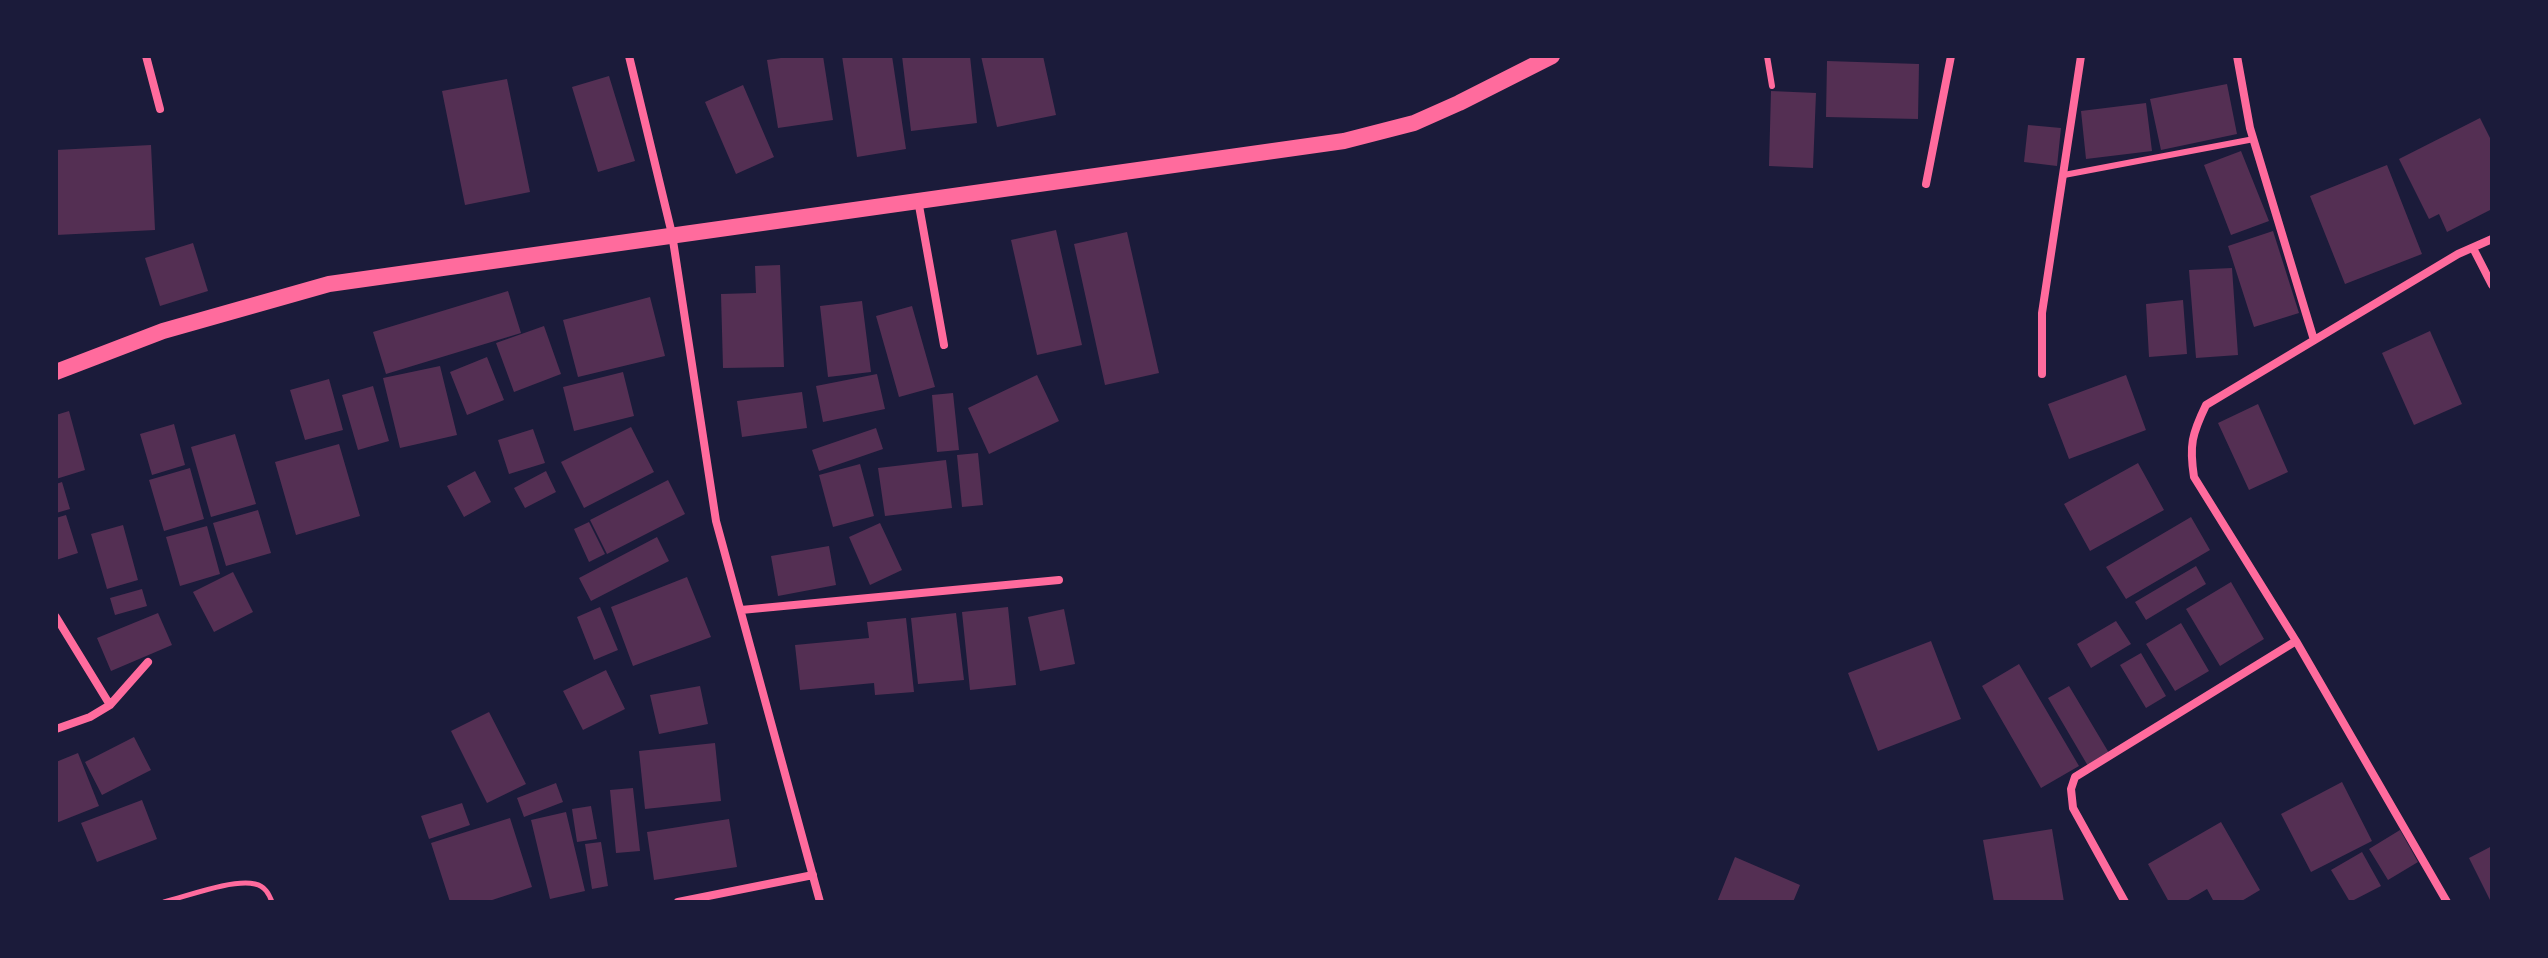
<!DOCTYPE html>
<html>
<head>
<meta charset="utf-8">
<style>
  body { margin:0 }
  #map { position:relative; width:2548px; height:958px; overflow:hidden; background:#1b1b3a; font-family:"Nunito Sans",sans-serif }
  canvas { display:block }
  .frame { position:absolute; inset:0; border:58px solid #1b1b3a; pointer-events:none }
</style>
</head>
<body>
<div id="map">
<canvas width="2548" height="958"></canvas>
<div class="frame"></div>
</div>
<script>
const g = document.querySelector('canvas').getContext('2d');
g.lineJoin = 'round';
function paint(path, color) { g.fillStyle = color; g.fill(path, 'evenodd'); }
function trace(path, color, width, dash) { g.strokeStyle = color; g.lineWidth = width; g.lineCap = dash ? 'butt' : 'round'; g.setLineDash(dash || []); g.stroke(path); }
const building = new Path2D(`
  M 795,56 L 823,56 L 833,120 L 778,128 L 767,60 Z
  M 842,56 L 892,56 L 906,149 L 857,157 Z
  M 902,56 L 970,56 L 977,123 L 911,131 Z
  M 981,56 L 1043,56 L 1056,115 L 997,127 Z
  M 1827,61 L 1919,64 L 1918,119 L 1826,117 Z
  M 609,76 L 635,161 L 598,172 L 572,87 Z
  M 507,79 L 530,192 L 465,205 L 442,91 Z
  M 2227,84 L 2237,134 L 2161,150 L 2150,99 Z
  M 743,85 L 774,157 L 736,174 L 705,102 Z
  M 1771,91 L 1816,93 L 1813,168 L 1769,166 Z
  M 2146,103 L 2152,151 L 2086,159 L 2081,111 Z
  M 2480,118 L 2492,142 L 2492,209 L 2447,232 L 2439,214 L 2429,219 L 2399,159 Z
  M 2028,125 L 2061,128 L 2057,166 L 2024,162 Z
  M 151,145 L 155,230 L 56,235 L 56,150 Z
  M 2241,151 L 2269,221 L 2231,235 L 2204,165 Z
  M 2387,165 L 2422,254 L 2345,284 L 2310,196 Z
  M 1056,230 L 1082,345 L 1037,355 L 1011,240 Z
  M 2273,231 L 2299,313 L 2254,327 L 2228,246 Z
  M 1127,232 L 1159,373 L 1105,385 L 1074,244 Z
  M 193,243 L 208,291 L 160,306 L 145,258 Z
  M 780,265 L 784,367 L 723,368 L 721,294 L 756,293 L 755,266 Z
  M 2232,268 L 2238,355 L 2196,358 L 2189,270 Z
  M 508,291 L 521,333 L 386,374 L 373,332 Z
  M 650,297 L 665,356 L 578,377 L 563,320 Z
  M 2183,300 L 2187,354 L 2149,357 L 2146,304 Z
  M 862,301 L 871,372 L 828,377 L 820,306 Z
  M 912,306 L 935,387 L 899,397 L 876,316 Z
  M 544,326 L 561,374 L 514,392 L 496,343 Z
  M 2430,331 L 2462,404 L 2414,425 L 2382,353 Z
  M 487,357 L 504,400 L 467,415 L 450,372 Z
  M 440,366 L 457,435 L 400,448 L 383,378 Z
  M 623,372 L 634,416 L 574,431 L 563,387 Z
  M 877,374 L 885,409 L 823,422 L 816,386 Z
  M 1037,375 L 1059,421 L 989,454 L 968,408 Z
  M 2126,375 L 2146,430 L 2069,459 L 2048,404 Z
  M 329,379 L 343,430 L 305,440 L 290,390 Z
  M 373,386 L 389,441 L 358,450 L 342,395 Z
  M 802,392 L 807,428 L 742,437 L 737,401 Z
  M 953,393 L 959,450 L 937,452 L 932,395 Z
  M 2258,404 L 2288,472 L 2249,490 L 2218,423 Z
  M 69,411 L 85,470 L 56,479 L 56,415 Z
  M 174,424 L 185,465 L 152,475 L 140,434 Z
  M 631,427 L 654,472 L 584,508 L 561,462 Z
  M 876,428 L 883,449 L 819,471 L 812,450 Z
  M 533,429 L 545,463 L 509,474 L 498,440 Z
  M 235,434 L 256,504 L 211,517 L 191,447 Z
  M 339,444 L 360,516 L 296,535 L 275,462 Z
  M 978,453 L 983,505 L 962,507 L 957,455 Z
  M 946,460 L 952,508 L 885,516 L 878,468 Z
  M 2138,463 L 2164,510 L 2090,551 L 2064,504 Z
  M 860,464 L 874,516 L 833,527 L 819,475 Z
  M 190,468 L 204,519 L 164,531 L 149,480 Z
  M 475,471 L 491,502 L 464,517 L 447,486 Z
  M 546,471 L 556,492 L 525,508 L 514,488 Z
  M 668,480 L 685,514 L 607,554 L 590,520 Z
  M 62,482 L 70,509 L 56,513 L 56,484 Z
  M 258,510 L 271,553 L 226,566 L 213,523 Z
  M 66,515 L 78,553 L 56,560 L 56,518 Z
  M 2191,517 L 2210,550 L 2126,599 L 2106,567 Z
  M 589,522 L 605,554 L 589,562 L 574,529 Z
  M 880,523 L 902,570 L 870,585 L 849,537 Z
  M 123,525 L 138,580 L 107,589 L 91,534 Z
  M 207,526 L 220,574 L 180,586 L 166,537 Z
  M 657,537 L 669,561 L 591,601 L 579,578 Z
  M 829,546 L 836,585 L 778,596 L 771,556 Z
  M 2196,566 L 2206,584 L 2146,620 L 2135,602 Z
  M 233,572 L 253,612 L 214,632 L 193,592 Z
  M 687,577 L 711,637 L 633,666 L 611,607 Z
  M 2231,582 L 2264,639 L 2220,666 L 2186,609 Z
  M 142,589 L 147,606 L 115,615 L 110,598 Z
  M 600,607 L 618,650 L 594,660 L 577,617 Z
  M 1008,607 L 1016,685 L 970,690 L 962,612 Z
  M 1064,609 L 1075,664 L 1040,671 L 1028,617 Z
  M 158,613 L 172,645 L 111,671 L 97,638 Z
  M 956,613 L 964,680 L 918,684 L 911,618 Z
  M 906,618 L 914,692 L 875,695 L 874,683 L 800,690 L 795,645 L 869,638 L 867,622 Z
  M 2116,621 L 2131,644 L 2091,668 L 2077,644 Z
  M 2181,623 L 2209,671 L 2175,691 L 2146,644 Z
  M 1931,641 L 1961,719 L 1878,751 L 1848,673 Z
  M 2141,653 L 2166,696 L 2146,708 L 2120,665 Z
  M 2019,664 L 2079,766 L 2041,788 L 1982,686 Z
  M 606,670 L 625,709 L 583,730 L 563,691 Z
  M 700,686 L 708,724 L 659,734 L 650,695 Z
  M 2069,686 L 2109,753 L 2088,766 L 2048,698 Z
  M 489,712 L 526,784 L 487,803 L 451,731 Z
  M 134,737 L 151,770 L 102,795 L 85,762 Z
  M 715,743 L 721,801 L 645,809 L 639,751 Z
  M 78,753 L 99,806 L 56,823 L 56,762 Z
  M 2342,782 L 2372,841 L 2311,872 L 2281,814 Z
  M 556,783 L 563,802 L 524,817 L 517,798 Z
  M 633,788 L 640,851 L 616,853 L 610,790 Z
  M 142,800 L 157,839 L 97,862 L 81,823 Z
  M 462,803 L 470,825 L 429,839 L 421,816 Z
  M 591,806 L 597,839 L 577,842 L 572,809 Z
  M 566,812 L 585,891 L 550,899 L 531,820 Z
  M 510,818 L 532,887 L 486,902 L 450,902 L 431,843 Z
  M 729,819 L 737,867 L 654,880 L 647,832 Z
  M 2221,822 L 2260,890 L 2240,902 L 2214,902 L 2207,889 L 2185,902 L 2169,902 L 2148,864 Z
  M 2052,829 L 2064,902 L 1994,902 L 1983,840 Z
  M 2400,830 L 2418,862 L 2388,880 L 2369,849 Z
  M 601,842 L 608,886 L 592,889 L 585,844 Z
  M 2492,846 L 2492,902 L 2491,902 L 2469,858 Z
  M 2362,852 L 2381,886 L 2350,902 L 2331,870 Z
  M 1735,857 L 1800,885 L 1793,902 L 1717,902 Z`);
const path = new Path2D(`
  M 164,902 C 188,896 232,879 255,884 C 265,886 269,894 272,902`);
const service = new Path2D(`
  M 1767,56 L 1772,86
  M 2064,175 L 2254,139`);
const minor = new Path2D(`
  M 146,56 L 160,109
  M 629,56 L 672,234 L 716,521 L 820,902
  M 2237,56 L 2250,128 L 2314,340
  M 1926,184 L 1951,56
  M 918,200 L 944,345
  M 2473,248 L 2492,285
  M 2042,374 L 2042,313 L 2081,56
  M 741,610 L 1059,580
  M 56,617 L 110,705
  M 56,729 L 90,717 L 110,705 L 148,662
  M 678,902 L 813,875
  M 2125,902 L 2073,808 L 2071,789 L 2075,777 L 2296,641
  M 2447,902 L 2296,641 L 2194,477 C 2189,445 2192,434 2206,405 L 2458,254 L 2492,239`);
const secondary = new Path2D(`
  M 56,372 L 163,331 L 329,284 L 1344,141 L 1414,123 L 1459,103 L 1552,56`);
paint(building, '#542f53');
trace(path, '#ff6b9d', 5);
trace(service, '#ff6b9d', 6);
trace(minor, '#ff6b9d', 8);
trace(secondary, '#ff6b9d', 16);
</script>
</body>
</html>
